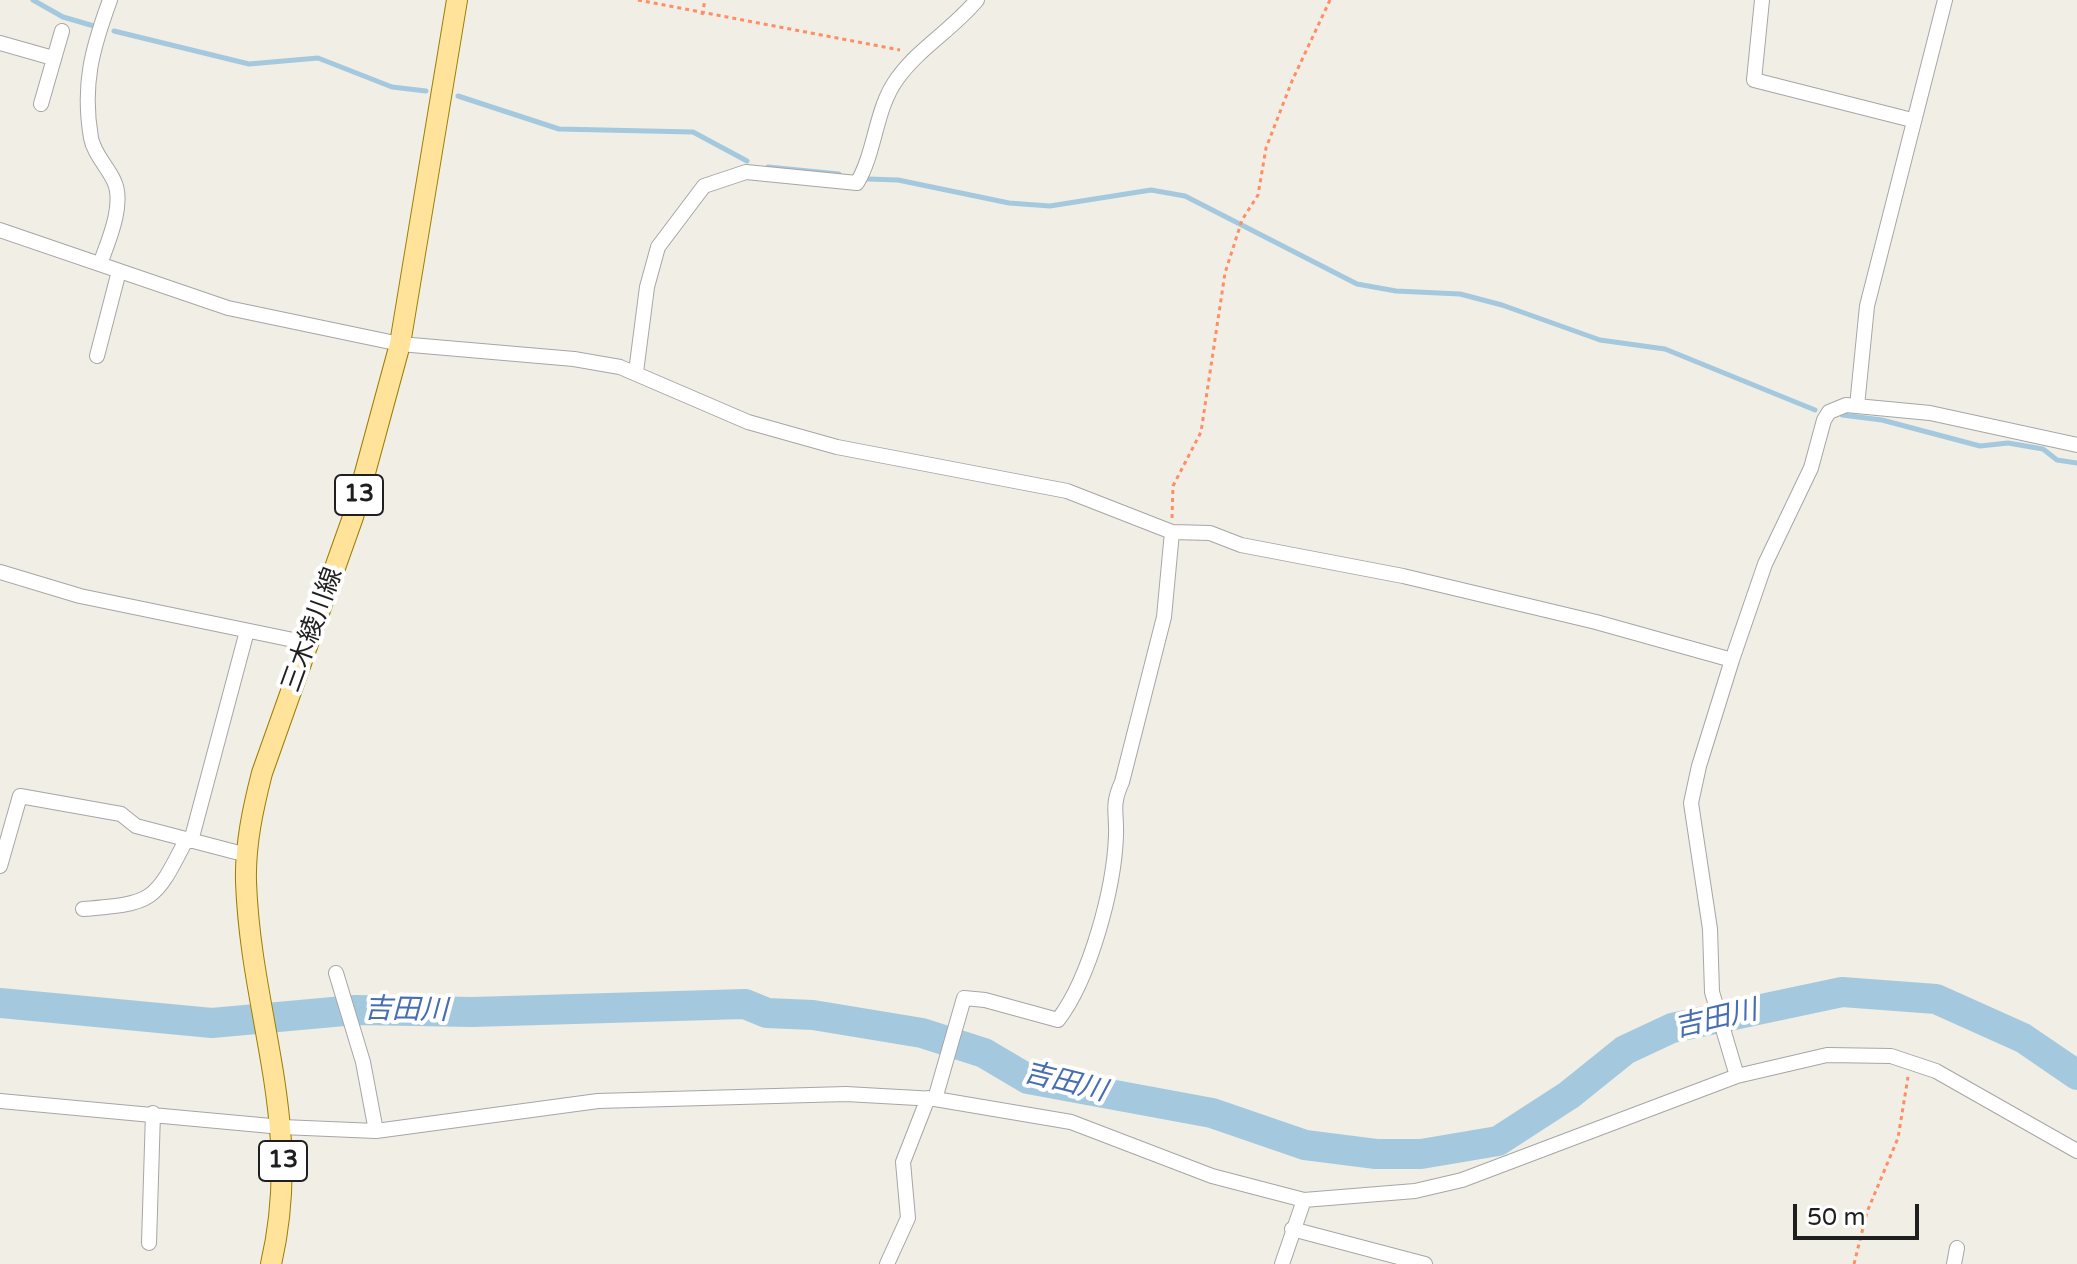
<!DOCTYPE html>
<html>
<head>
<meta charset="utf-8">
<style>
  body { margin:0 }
  #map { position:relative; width:2077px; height:1264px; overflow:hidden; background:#f0eee5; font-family:"Varela Round",sans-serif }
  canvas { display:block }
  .scale { position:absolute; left:1793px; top:1204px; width:126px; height:36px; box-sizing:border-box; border:4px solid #1f1f1f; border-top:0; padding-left:10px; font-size:24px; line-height:28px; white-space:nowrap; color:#1f1f1f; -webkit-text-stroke:6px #fff; paint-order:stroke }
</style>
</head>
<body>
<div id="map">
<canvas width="2077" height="1264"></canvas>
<div class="scale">50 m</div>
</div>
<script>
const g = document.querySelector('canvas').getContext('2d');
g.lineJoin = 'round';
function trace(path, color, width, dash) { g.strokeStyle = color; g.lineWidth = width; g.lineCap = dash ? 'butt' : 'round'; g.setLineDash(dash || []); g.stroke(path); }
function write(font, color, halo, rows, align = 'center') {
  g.font = font + ' "Varela Round","Noto Sans JP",sans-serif'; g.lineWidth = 8; g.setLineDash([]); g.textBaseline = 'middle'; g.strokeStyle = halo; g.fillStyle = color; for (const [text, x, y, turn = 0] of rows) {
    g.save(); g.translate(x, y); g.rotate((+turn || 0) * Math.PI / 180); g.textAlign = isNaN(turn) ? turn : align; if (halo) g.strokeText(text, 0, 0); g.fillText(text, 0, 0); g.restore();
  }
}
const stream = new Path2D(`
  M 33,0 L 63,17 L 94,26
  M 114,31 L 249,64 L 318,58 L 392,87 L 426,91
  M 458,96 L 559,129 L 693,132 L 747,161
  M 768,167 L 839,174
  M 868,179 L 898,180 L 1009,203 L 1050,206 L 1151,190 L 1185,196 L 1357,284 L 1396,291 L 1460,294 L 1502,305 L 1600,340 L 1665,349 L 1815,410
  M 1842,415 L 1882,420 L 1980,446 L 2008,443 L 2043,449 L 2057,460 L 2077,463`);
const river = new Path2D(`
  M 0,1003 L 212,1023 L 355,1010 L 472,1012 L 745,1004 L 767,1013 L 813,1015 L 922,1033 L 984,1053 L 1028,1079 L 1212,1113 L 1305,1145 L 1376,1154 L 1421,1154 L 1498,1141 L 1569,1095 L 1625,1050 L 1672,1028 L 1842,992 L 1936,999 L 2023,1038 L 2077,1075`);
const path = new Path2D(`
  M 638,0 L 900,50
  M 702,15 L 705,0
  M 1172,518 L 1173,486 L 1201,432 L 1225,273 L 1242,220 L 1258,195 L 1266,148 L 1292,81 L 1330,0
  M 1854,1264 L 1867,1212 L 1898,1138 L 1908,1077`);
const street = new Path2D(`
  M 1762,0 L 1754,80 L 1912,120
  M 0,43 L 53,58
  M 41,104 L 62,31
  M 0,230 L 228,308 L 400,344 L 574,359 L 620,367 L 748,422 L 837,447 L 1067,491 L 1172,532 L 1210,533 L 1241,545 L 1403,576 L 1596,622 L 1732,660
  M 100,264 C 108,242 125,204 114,181 C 107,166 94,154 91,138 C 82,85 92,49 110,0
  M 97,356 L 119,271
  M 636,372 L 647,287 L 658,247 L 704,186 L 746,172 L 857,183 C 876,151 875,109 897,79 C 919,48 952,30 977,0
  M 1857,406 L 1867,306 L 1945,0
  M 0,572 L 80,596 L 308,643
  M 191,841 L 247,631
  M 0,866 L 20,796 L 121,814 L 136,826 L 247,855
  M 83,909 C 153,903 154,903 186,840
  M 336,973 L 363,1062 L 376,1131
  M 1737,1076 L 1712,992 L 1710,929 L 1691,803 L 1699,766 L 1732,660 L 1765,564 L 1811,468 L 1824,420 L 1829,412 L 1846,405 L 1930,413 L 2077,445
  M 935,1099 L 964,998 L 985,1000 L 1058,1020 C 1090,978 1114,889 1116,836 C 1117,812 1111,806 1122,782 L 1164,617 L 1172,532
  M 0,1101 L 282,1127 L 376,1131 L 598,1101 L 846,1094 L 935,1099 L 1071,1122 L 1212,1176 L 1304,1200 L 1415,1191 L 1462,1180 L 1737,1076 L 1827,1055 L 1891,1056 L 1936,1071 L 2077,1151
  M 1292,1229 L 1425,1264
  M 149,1243 L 153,1113
  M 887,1264 L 908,1218 L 903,1162 L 928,1098
  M 1282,1264 L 1304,1200
  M 1954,1264 L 1957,1248`);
const primary = new Path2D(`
  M 271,1264 C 304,1122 251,1018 246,882 C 245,845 253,808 262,773 L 353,517 L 400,344 L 457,0`);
const shields = [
  [359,495,48],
  [283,1161,48]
];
const shieldNames = [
  ["13",359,495],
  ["13",283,1161]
];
const streetNames = [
  ["三木綾川線",313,630,-70]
];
const waterNames = [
  ["吉田川",406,1011,1],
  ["吉田川",1716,1020,-13],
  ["吉田川",1065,1083,14]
];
trace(stream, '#a4c9df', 5);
trace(river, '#a4c9df', 30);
trace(street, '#a6a6a6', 16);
trace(primary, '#9a7e00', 22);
trace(path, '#ff8e67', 3, [4, 4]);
trace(street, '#fff', 14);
trace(primary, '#ffe39b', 20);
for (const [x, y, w] of shields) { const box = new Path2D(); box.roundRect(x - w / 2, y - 20, w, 40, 6); g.fillStyle = '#fff'; g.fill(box); trace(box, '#1f1f1f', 2); }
write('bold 24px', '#1f1f1f', null, shieldNames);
write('26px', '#1f1f1f', '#fff', streetNames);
write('italic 28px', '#476db3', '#fff', waterNames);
</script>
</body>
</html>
